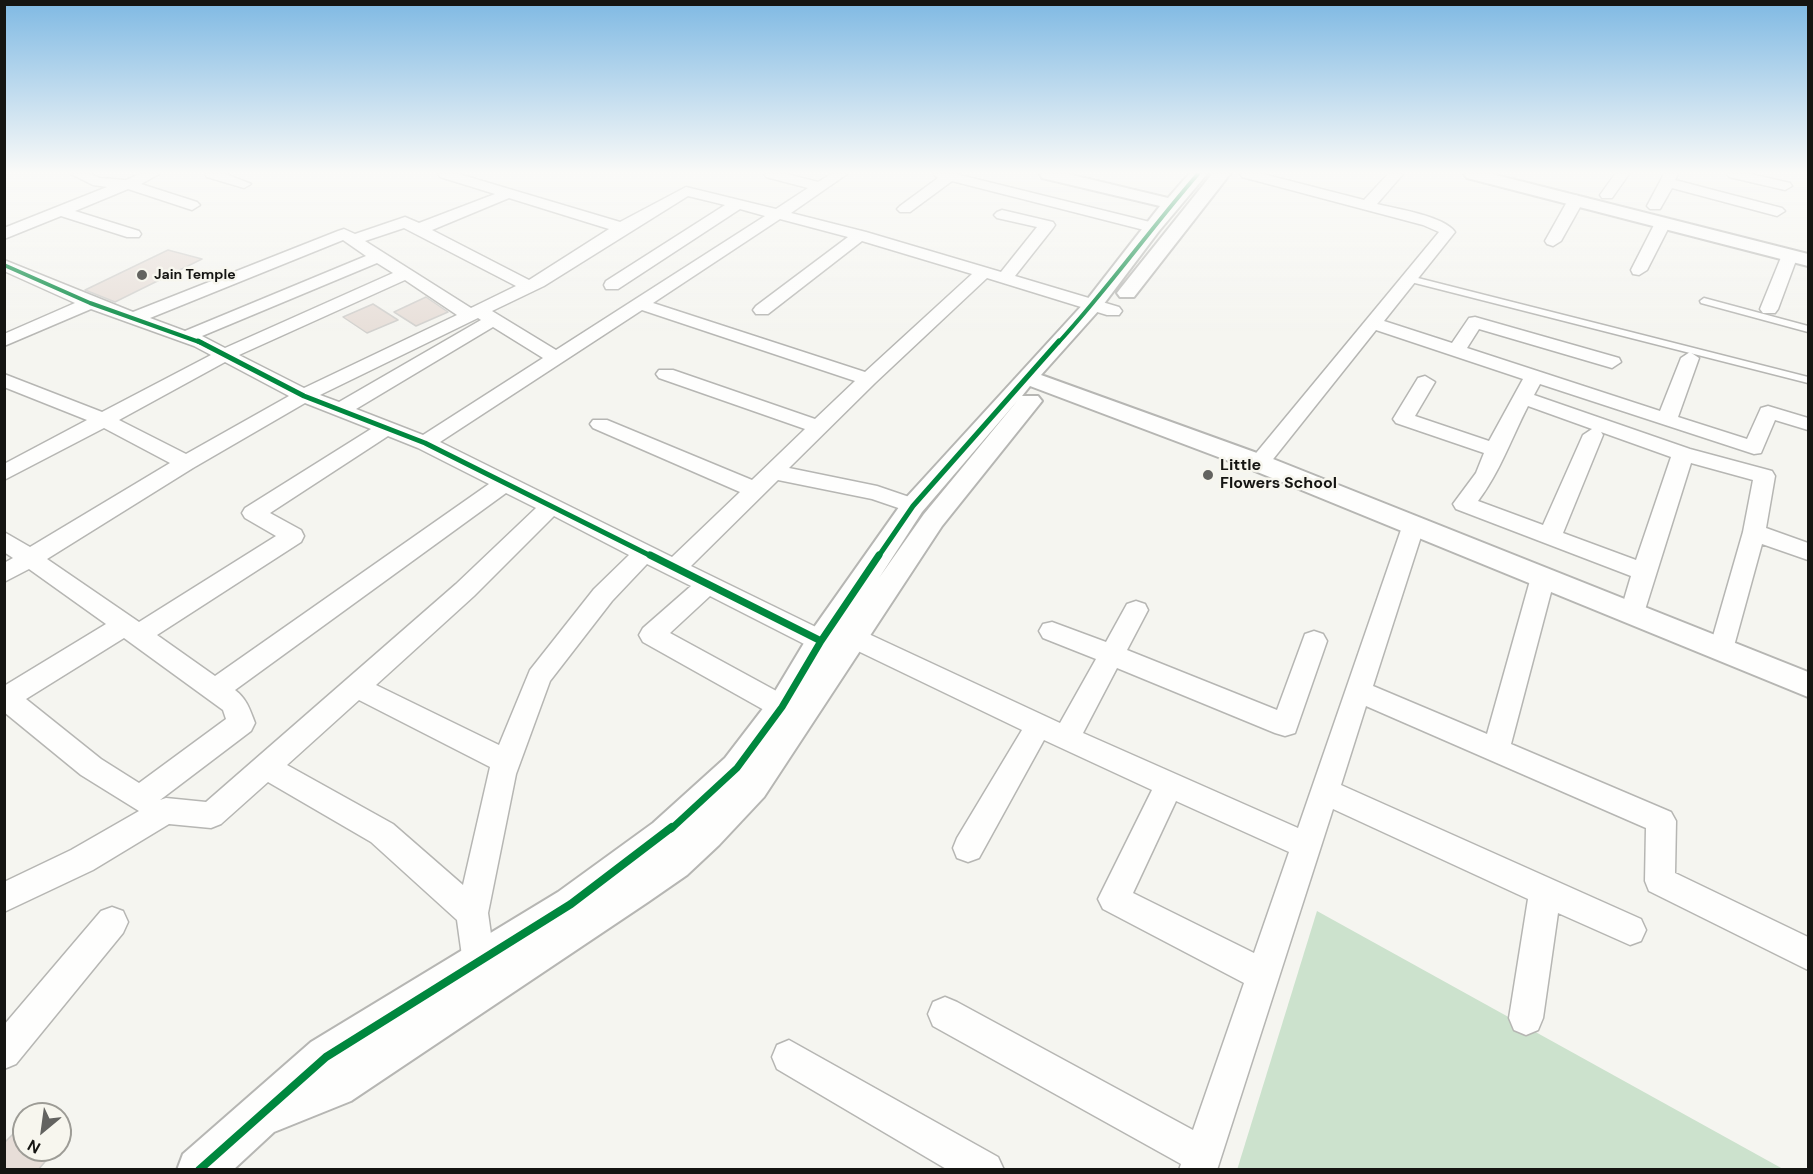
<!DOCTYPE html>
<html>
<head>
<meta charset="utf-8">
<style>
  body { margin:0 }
  #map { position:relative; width:1813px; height:1174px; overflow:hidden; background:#f5f5f0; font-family:"DM Sans",sans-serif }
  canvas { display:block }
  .frame { position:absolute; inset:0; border:6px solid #151512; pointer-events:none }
  .north { position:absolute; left:12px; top:1102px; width:60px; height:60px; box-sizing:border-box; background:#f7f6ee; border:2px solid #9d9c96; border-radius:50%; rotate:209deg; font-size:16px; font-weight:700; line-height:24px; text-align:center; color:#151512 }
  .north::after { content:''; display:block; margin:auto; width:21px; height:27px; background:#636360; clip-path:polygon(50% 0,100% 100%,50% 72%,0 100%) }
</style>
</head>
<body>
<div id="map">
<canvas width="1813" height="1174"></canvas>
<div class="frame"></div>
<div class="north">N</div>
</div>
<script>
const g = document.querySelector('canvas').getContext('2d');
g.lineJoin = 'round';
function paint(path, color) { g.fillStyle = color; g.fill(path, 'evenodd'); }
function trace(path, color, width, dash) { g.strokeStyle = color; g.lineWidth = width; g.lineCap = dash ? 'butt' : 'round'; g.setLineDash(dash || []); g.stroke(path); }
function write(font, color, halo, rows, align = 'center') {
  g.font = font + ' "DM Sans",sans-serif'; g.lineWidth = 5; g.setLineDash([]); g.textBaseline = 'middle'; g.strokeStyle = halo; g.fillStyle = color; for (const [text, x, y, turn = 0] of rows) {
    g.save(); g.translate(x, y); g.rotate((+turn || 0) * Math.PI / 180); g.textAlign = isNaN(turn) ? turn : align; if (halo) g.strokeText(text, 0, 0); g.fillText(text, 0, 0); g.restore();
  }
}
const green = new Path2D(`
  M 1317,911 L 1783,1169 L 1237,1170 Z`);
const building = new Path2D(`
  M 168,250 L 202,259 L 115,302 L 85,290 Z
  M 426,297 L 448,312 L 416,326 L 394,312 Z
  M 373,304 L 398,320 L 367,333 L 343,317 Z
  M 13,1134 L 24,1140 L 24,1150 L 55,1150 L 38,1170 L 4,1170 L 4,1143 Z`);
const service = new Path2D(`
  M 1410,276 L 1808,377 L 1808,383 L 1407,281 L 1407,277 Z
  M 1704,298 L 1808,326 L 1808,332 L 1701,303 L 1700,301 Z`);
const minor = new Path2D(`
  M 71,174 L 90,174 L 100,178 L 126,180 L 140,174 L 159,174 L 141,184 L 197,202 L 200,205 L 192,210 L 128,189 L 75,211 L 139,231 L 141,234 L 139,237 L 127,237 L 61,216 L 4,239 L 4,228 L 107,187 L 93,185 Z
  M 205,174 L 226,174 L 251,184 L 244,188 L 207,177 Z
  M 438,174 L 459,174 L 620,222 L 686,187 L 776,209 L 808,188 L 766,177 L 764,174 L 787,174 L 818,182 L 831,174 L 847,174 L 791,213 L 866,232 L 1001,272 L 1037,227 L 997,218 L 994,215 L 997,212 L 1002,210 L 1053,222 L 1055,225 L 1053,228 L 1015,276 L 1119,307 L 1122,311 L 1119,315 L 1107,315 L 987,278 L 875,383 L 789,468 L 877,486 L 921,501 L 924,506 L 921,511 L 913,513 L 872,499 L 778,480 L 691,566 L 824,631 L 827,623 L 836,621 L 845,623 L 1060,723 L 1096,659 L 1043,638 L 1039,631 L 1043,624 L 1052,622 L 1106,642 L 1127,604 L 1136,601 L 1145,604 L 1148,610 L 1127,650 L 1277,710 L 1305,634 L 1314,631 L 1323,634 L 1327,641 L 1295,733 L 1285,736 L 1275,733 L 1117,668 L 1083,733 L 1298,828 L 1403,524 L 1406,519 L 1414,516 L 1422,519 L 1425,524 L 1373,686 L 1487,734 L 1531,577 L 1535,571 L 1543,569 L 1551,571 L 1555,577 L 1511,744 L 1671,812 L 1676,821 L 1675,873 L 1808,937 L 1808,970 L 1649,891 L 1645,881 L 1646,828 L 1366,706 L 1341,785 L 1641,919 L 1646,930 L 1641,941 L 1630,945 L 1558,913 L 1543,1018 L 1538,1030 L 1526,1035 L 1514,1030 L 1509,1018 L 1528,899 L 1333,809 L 1217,1170 L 1179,1170 L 1181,1164 L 933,1026 L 928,1014 L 933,1002 L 945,997 L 957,1002 L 1193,1130 L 1244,983 L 1103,909 L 1098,899 L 1152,790 L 1044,740 L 979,858 L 968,862 L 957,858 L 953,848 L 957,838 L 1022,730 L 833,639 L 830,648 L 821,651 L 812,648 L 710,596 L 670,633 L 791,699 L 795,707 L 791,715 L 782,718 L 773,715 L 643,642 L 639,635 L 643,628 L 691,586 L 647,564 L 612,601 L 550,681 L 516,774 L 488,913 L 495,963 L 491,974 L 479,979 L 467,974 L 463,963 L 457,920 L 371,842 L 268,782 L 221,824 L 211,828 L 169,824 L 93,870 L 4,912 L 4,882 L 71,850 L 139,811 L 81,775 L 4,712 L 4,686 L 106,624 L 29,569 L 4,582 L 4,563 L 13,558 L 4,552 L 4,532 L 30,547 L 170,463 L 104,428 L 4,480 L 4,464 L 87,420 L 4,387 L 4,374 L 102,412 L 211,355 L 194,346 L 91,309 L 4,346 L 4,334 L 75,303 L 4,271 L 4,260 L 133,312 L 338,231 L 344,229 L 355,234 L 405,217 L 419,223 L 495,194 L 440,177 ZM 688,196 L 725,205 L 606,281 L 604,285 L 606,289 L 618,289 L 740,209 L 765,216 L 556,350 L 492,311 L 544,286 ZM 509,198 L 609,229 L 529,280 L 432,230 ZM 780,219 L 848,237 L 756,306 L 753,310 L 756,314 L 768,314 L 862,241 L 972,274 L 865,372 L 653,303 ZM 404,228 L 516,286 L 471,308 L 365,241 ZM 343,240 L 366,256 L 185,331 L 150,318 ZM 377,263 L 393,273 L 225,348 L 202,336 ZM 405,280 L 457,315 L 304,388 L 239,355 ZM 642,310 L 855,381 L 815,419 L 673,370 L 659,370 L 656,374 L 659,378 L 805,429 L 752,480 L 607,420 L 593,420 L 590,424 L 593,428 L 740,492 L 672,557 L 440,442 ZM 478,318 L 481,320 L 339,402 L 320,395 ZM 493,327 L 543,358 L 423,435 L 356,409 ZM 225,362 L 289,396 L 186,454 L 119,420 ZM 305,403 L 371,429 L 245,508 L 242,513 L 245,518 L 276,536 L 139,622 L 47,559 L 193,468 ZM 388,436 L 418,448 L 489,484 L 215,676 L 157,635 L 301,542 L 304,536 L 301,530 L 270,513 ZM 506,493 L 536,508 L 456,584 L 206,802 L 166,798 L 160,800 L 251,731 L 255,723 C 250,710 247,699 235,690 ZM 554,516 L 629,555 L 594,589 L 530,670 L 499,745 L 376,685 L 474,596 ZM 124,638 L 223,710 L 226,719 L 139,783 L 101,759 L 26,699 ZM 359,700 L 490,767 L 463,885 L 393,824 L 287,765 ZM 1176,801 L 1289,852 L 1254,953 L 1133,893 Z
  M 933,174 L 956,174 L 1158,224 L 1160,227 L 1152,232 L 952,181 L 910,212 L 900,212 L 897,209 L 900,206 L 938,178 Z
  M 1240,174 L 1263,174 L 1364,200 L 1388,174 L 1403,174 L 1377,204 C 1397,209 1444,216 1455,232 L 1384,321 L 1452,343 L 1469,318 L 1475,317 L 1619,358 L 1621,362 L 1612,368 L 1479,329 L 1467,348 L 1660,411 L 1681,358 L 1690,352 L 1699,358 L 1678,417 L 1747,439 L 1761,408 L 1768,406 L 1808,418 L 1808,430 L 1775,420 L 1761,453 L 1754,454 L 1540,384 L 1534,395 L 1690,449 L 1772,471 L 1775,476 L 1766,528 L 1808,543 L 1808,560 L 1762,544 L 1731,657 L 1722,660 L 1713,657 L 1709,650 L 1743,532 L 1753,480 L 1691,463 L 1644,613 L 1641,619 L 1632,622 L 1623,619 L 1620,613 L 1631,576 L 1456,509 L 1453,504 L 1476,473 L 1484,453 L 1396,423 L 1393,419 L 1418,378 L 1425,376 L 1435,382 L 1415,416 L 1489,441 L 1523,379 L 1376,330 L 1266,468 L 1252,468 L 1248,463 L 1252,458 L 1439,232 L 1423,225 L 1242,177 ZM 1528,406 L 1592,429 L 1583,435 L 1543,525 L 1478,501 C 1500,472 1511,439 1528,406 ZM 1601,432 L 1671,457 L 1636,560 L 1563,533 L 1603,435 Z
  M 1615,174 L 1629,174 L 1612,198 L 1602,198 L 1600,195 Z
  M 1664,174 L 1678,174 L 1675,180 L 1782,208 L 1785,211 L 1777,216 L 1672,188 L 1660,209 L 1650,209 L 1647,206 Z
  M 1727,174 L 1751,174 L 1790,183 L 1792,186 L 1785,190 L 1729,177 Z
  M 1576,195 L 1584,200 L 1561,241 L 1553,246 L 1547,244 L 1545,241 L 1568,200 Z
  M 1663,218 L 1671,223 L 1647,270 L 1639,275 L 1633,274 L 1631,270 L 1655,223 Z
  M 1790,250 L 1798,255 L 1778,309 L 1775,313 L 1763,313 L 1760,309 L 1782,255 Z
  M 112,907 L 123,911 L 128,922 L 123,933 L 16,1064 L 4,1069 L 4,1025 L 101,911 Z
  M 789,1040 L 998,1157 L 1004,1170 L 948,1170 L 777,1069 L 772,1057 L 777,1045 Z`);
const tertiary = new Path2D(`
  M 1040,174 L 1068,174 L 1168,198 L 1189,174 L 1207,174 L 1159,231 L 1100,309 L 1041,375 L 1268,457 L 1808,672 L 1808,697 L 1250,469 L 1030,386 L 1022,396 L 1038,396 L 1042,401 L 942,526 L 764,797 L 719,845 L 687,875 L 648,902 L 351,1101 L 274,1132 L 233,1170 L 177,1170 L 183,1154 L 311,1042 L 558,892 L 653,823 L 725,758 L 771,698 L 810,633 L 904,500 L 1086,301 L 1160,206 L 1042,178 ZM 1018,400 L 924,514 L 879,578 L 922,512 Z
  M 1212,174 L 1230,174 L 1134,297 L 1120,297 L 1117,293 L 1120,289 Z
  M 1464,174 L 1492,174 L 1808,254 L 1808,266 L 1467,178 Z`);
const cyclewayFar3 = new Path2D(`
  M 4,265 L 90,303 L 202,343
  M 1058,343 C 1108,289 1150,229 1198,174`);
const cyclewayFar2 = new Path2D(`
  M 198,341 L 304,396 L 425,443 L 653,557
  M 878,557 L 913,506 L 1059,341`);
const cyclewayFar1 = new Path2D(`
  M 650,555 L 821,641
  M 671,829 L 737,768 L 782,707 L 821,641 L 879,555`);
const cycleway = new Path2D(`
  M 199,1170 L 326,1057 L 571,904 L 672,827`);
const markers = [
  [142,275,6,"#636360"],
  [1208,475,6,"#636360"]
];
const farPoinames = [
  ["Jain Temple",154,275]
];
const poiNames = [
  ["Little",1220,466],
  ["Flowers School",1220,484]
];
paint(green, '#cce2cd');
paint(building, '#e7ded8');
trace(building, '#d0cfcc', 1.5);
trace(service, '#b6b6b3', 3);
trace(minor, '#b6b6b3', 3);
trace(tertiary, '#b6b6b3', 4);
paint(service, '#fefefd');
paint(minor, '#fefefd');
paint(tertiary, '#fefefd');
trace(cyclewayFar3, '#00873e', 4);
trace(cyclewayFar2, '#00873e', 5);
trace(cyclewayFar1, '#00873e', 7);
trace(cycleway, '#00873e', 8);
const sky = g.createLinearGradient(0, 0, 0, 338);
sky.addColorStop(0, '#7fb9e3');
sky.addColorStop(0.51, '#fafaf8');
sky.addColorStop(1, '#fafaf800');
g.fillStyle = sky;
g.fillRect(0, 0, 1813, 338);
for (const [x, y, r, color] of markers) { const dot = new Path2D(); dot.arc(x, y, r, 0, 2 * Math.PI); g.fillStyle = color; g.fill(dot); trace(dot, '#f7f6ee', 2); }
write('bold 14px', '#151512', '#f7f6ee', farPoinames, 'left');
write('bold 16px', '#151512', '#f7f6ee', poiNames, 'left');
</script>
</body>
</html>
